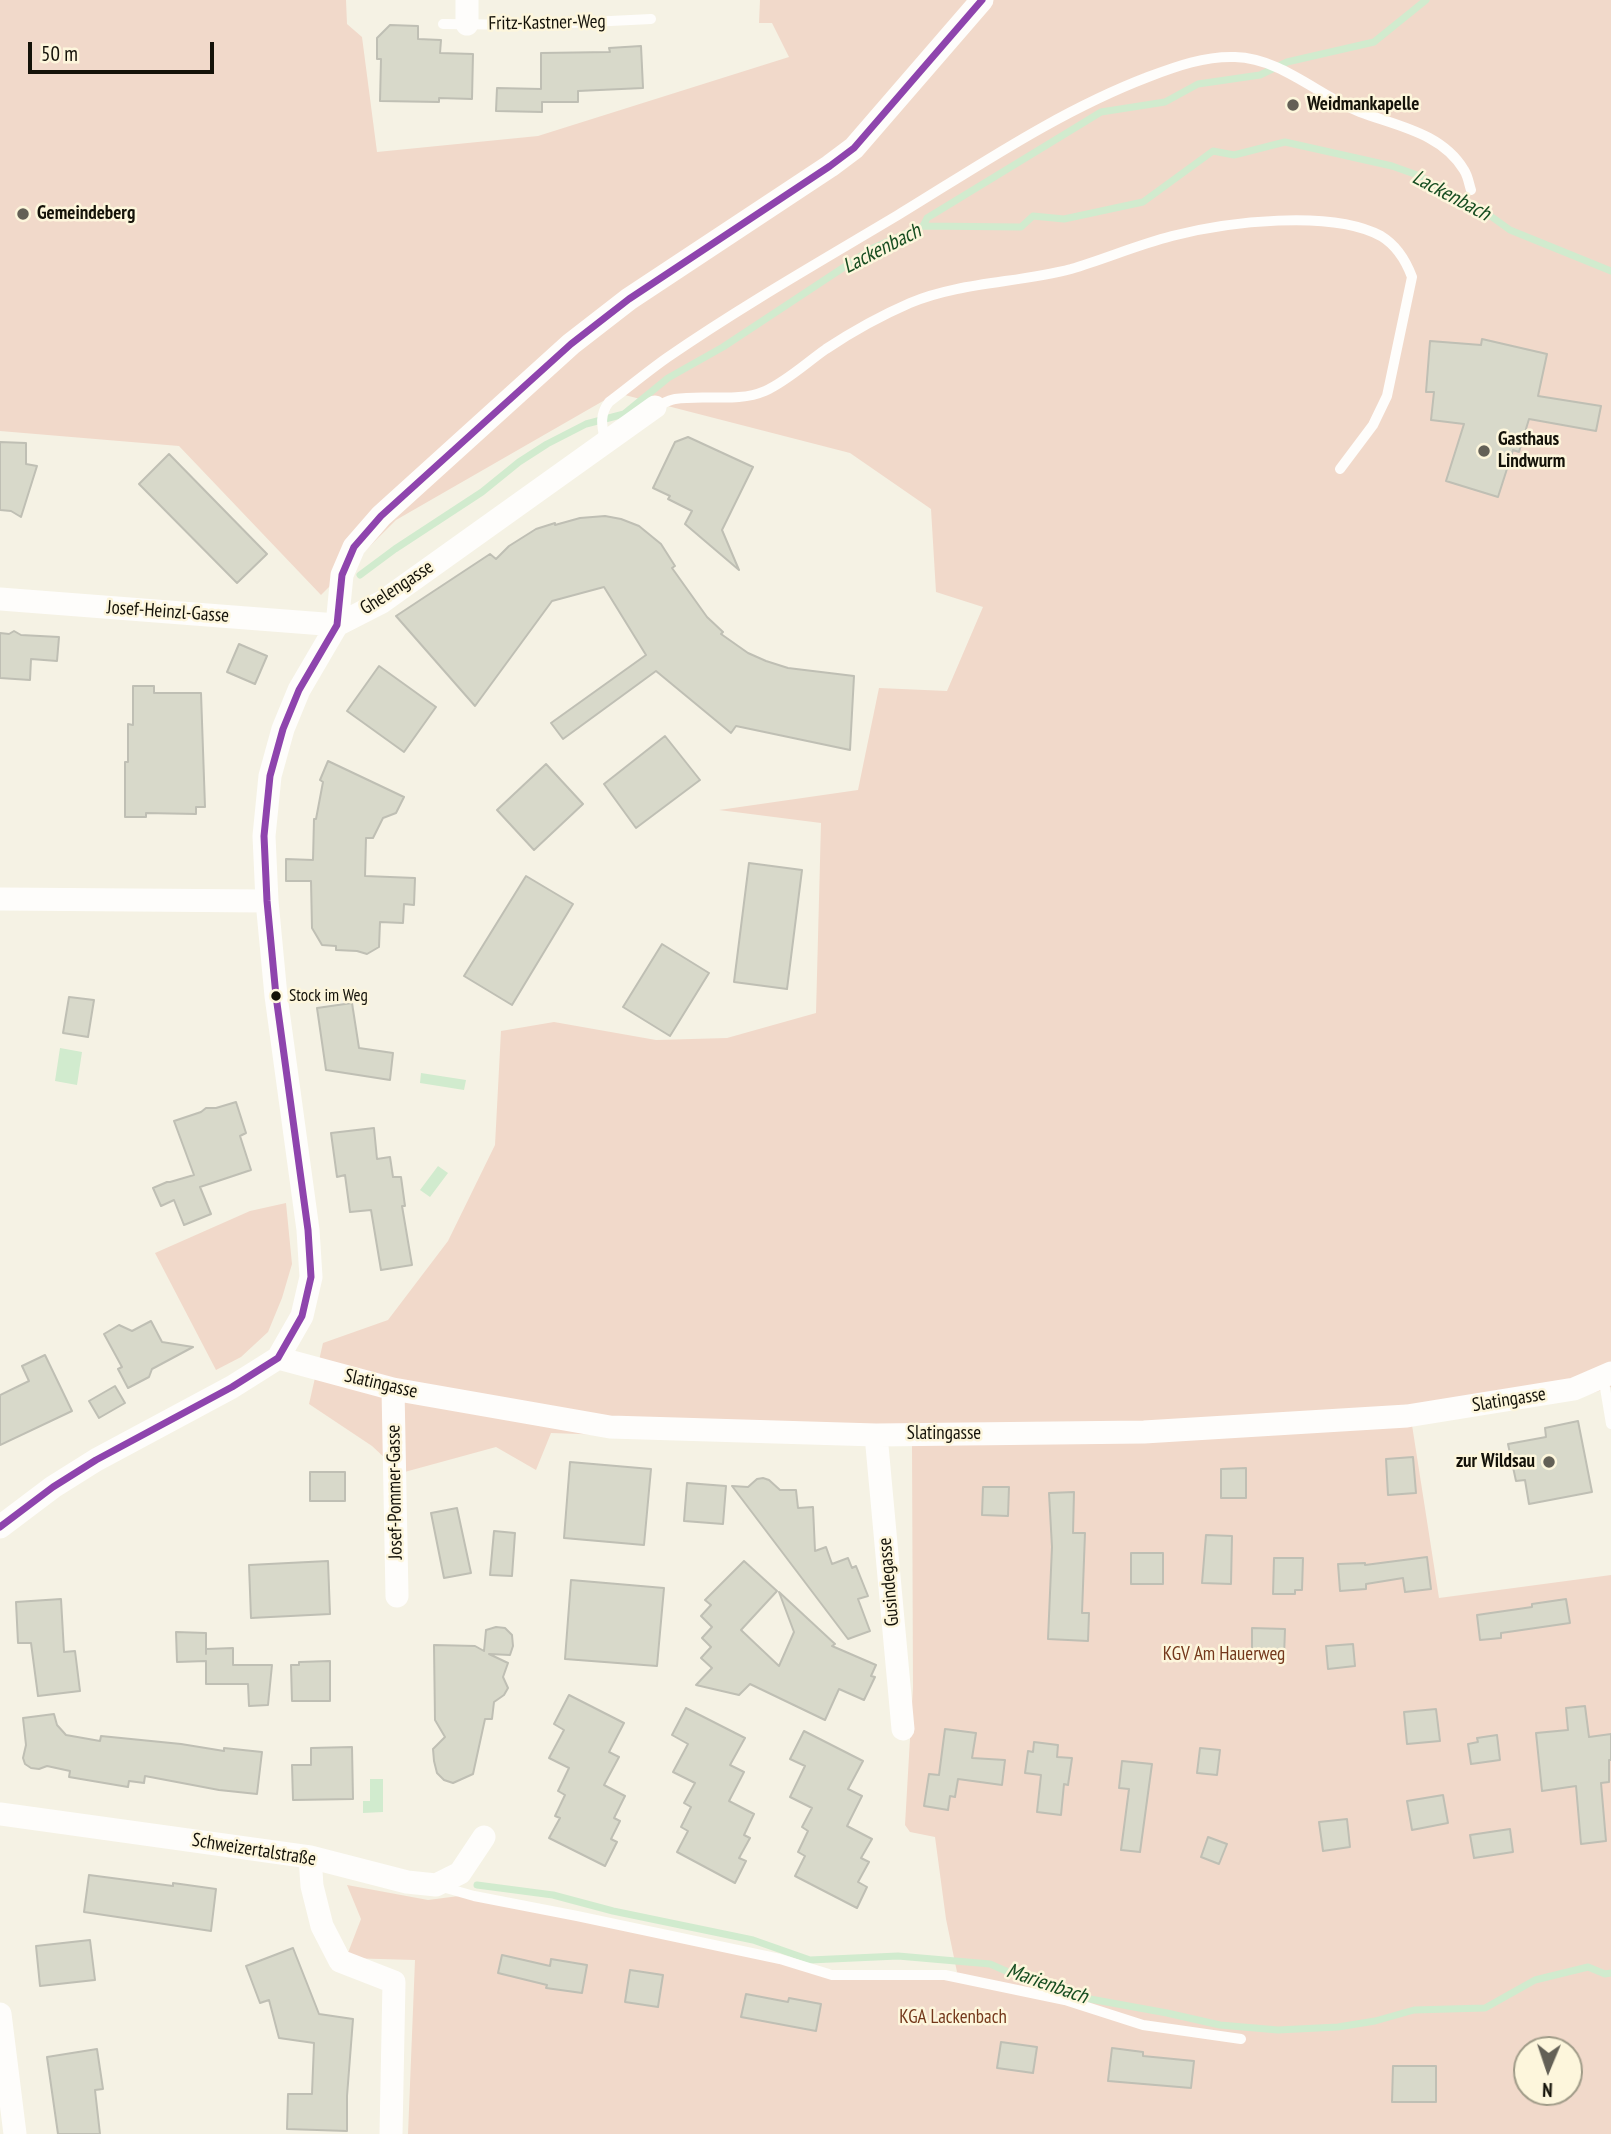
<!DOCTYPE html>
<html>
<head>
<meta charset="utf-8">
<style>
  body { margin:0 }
  #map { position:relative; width:1611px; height:2134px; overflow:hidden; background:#f5f2e4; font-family:"PT Sans Narrow",sans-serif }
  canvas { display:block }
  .north { position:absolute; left:1513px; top:2036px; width:70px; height:70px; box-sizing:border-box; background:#fdf6dc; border:2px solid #a09b88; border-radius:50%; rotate:182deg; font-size:19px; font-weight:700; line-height:28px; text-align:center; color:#141209 }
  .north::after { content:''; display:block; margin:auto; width:24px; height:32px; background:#636056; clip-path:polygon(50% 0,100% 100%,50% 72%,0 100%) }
  .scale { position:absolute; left:28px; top:42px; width:186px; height:32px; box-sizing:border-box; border:4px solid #141209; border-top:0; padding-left:9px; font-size:21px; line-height:24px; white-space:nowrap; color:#141209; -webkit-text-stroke:5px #fdf6dc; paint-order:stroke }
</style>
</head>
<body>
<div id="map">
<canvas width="1611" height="2134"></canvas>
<div class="north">N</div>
<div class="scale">50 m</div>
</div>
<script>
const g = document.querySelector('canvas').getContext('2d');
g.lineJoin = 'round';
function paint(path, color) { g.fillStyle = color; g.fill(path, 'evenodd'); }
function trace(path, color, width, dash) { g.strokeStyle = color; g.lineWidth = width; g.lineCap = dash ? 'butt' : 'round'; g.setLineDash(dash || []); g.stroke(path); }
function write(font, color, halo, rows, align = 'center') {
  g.font = font + ' "PT Sans Narrow",sans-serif'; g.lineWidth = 5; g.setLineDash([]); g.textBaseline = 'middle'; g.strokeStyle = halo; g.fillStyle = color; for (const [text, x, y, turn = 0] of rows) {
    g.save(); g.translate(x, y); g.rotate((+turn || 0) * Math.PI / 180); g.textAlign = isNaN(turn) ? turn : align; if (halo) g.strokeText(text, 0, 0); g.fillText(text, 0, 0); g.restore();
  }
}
const green = new Path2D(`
  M 0,0 L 346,0 L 347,24 L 362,37 L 377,152 L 538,136 L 789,57 L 772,23 L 759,23 L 760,0 L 1611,0 L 1611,1387 L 1578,1398 L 1412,1425 L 1439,1598 L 1611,1575 L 1611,2134 L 408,2134 L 415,1960 L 346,1958 L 361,1919 L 347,1885 L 428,1900 L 459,1896 L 833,1970 L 957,1972 L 946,1919 L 935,1837 L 910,1832 L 905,1825 L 913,1687 L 912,1446 L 551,1433 L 536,1470 L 496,1447 L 401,1473 L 372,1446 L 309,1404 L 323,1343 L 388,1320 L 448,1241 L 495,1145 L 501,1031 L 554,1022 L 656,1040 L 727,1038 L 816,1013 L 821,823 L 719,810 L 858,790 L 879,688 L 947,691 L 983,607 L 936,592 L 931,509 L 850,453 L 617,393 L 396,520 L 321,595 L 179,446 L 0,431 ZM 1527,2050 L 1569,2050 L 1569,2092 L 1527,2092 Z
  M 286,1203 L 292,1264 L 282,1298 L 268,1332 L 241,1357 L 216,1370 L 155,1253 L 250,1211 Z`);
const water = new Path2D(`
  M 60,1048 L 82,1052 L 77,1085 L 55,1081 Z
  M 421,1073 L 466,1080 L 464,1090 L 420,1083 Z
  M 438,1166 L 448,1173 L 430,1197 L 420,1190 Z
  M 370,1779 L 383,1779 L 383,1812 L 363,1813 L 363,1801 L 370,1801 Z`);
const stream = new Path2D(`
  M 923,226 L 927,218 L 1101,112 L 1165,102 L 1198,84 L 1260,75 L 1287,62 L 1374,42 L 1426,0
  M 360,575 L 395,549 L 482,492 L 519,462 L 547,444 L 586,424 L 624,414 L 668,378 L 723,347 L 873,248 L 923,226 L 1021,227 L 1033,216 L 1064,219 L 1143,202 L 1213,151 L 1234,155 L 1285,142 L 1392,166 L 1420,176 L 1441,190 L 1478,207 L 1510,230 L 1611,271
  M 477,1885 L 553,1895 L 613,1911 L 753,1940 L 810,1960 L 898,1956 L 990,1964 L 1029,1981 L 1079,1997 L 1167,2013 L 1220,2025 L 1278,2030 L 1338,2027 L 1375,2021 L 1414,2010 L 1485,2008 L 1535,1980 L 1588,1967 L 1605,1974 L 1611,1973`);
const building = new Path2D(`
  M 390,25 L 418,26 L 418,39 L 441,40 L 440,53 L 473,54 L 472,99 L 439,98 L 439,102 L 380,101 L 381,59 L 377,59 L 377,38 Z
  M 641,46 L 643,88 L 578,91 L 578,102 L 542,102 L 542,112 L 496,111 L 497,88 L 541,89 L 541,53 L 610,52 L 609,48 Z
  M 1482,339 L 1547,354 L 1538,396 L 1601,406 L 1596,431 L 1529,419 L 1519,452 L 1513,450 L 1498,497 L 1446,481 L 1464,424 L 1431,420 L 1434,392 L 1426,392 L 1430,341 L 1481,345 Z
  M 688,437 L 753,467 L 722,530 L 739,570 L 685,524 L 692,511 L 668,499 L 670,496 L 653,488 L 675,442 Z
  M 0,442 L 26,443 L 26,464 L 37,466 L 21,517 L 11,511 L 0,510 Z
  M 169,454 L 267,554 L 237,583 L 139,484 Z
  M 605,516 L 621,519 L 639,526 L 661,544 L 675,566 L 672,568 L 707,617 L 723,632 L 721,634 L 748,653 L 766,661 L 788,668 L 854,676 L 850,750 L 736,726 L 731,733 L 656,671 L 563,739 L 551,723 L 646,655 L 604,587 L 552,601 L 475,706 L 396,616 L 490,554 L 496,559 L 509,546 L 536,529 L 555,523 L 555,525 L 580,518 Z
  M 14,631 L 21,635 L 59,637 L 57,661 L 31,659 L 30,680 L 0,678 L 0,633 L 9,634 Z
  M 239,644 L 267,656 L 255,684 L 227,672 Z
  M 379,666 L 436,707 L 404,752 L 347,711 Z
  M 133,686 L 154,686 L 154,693 L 201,693 L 205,807 L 196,807 L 196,814 L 146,813 L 146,817 L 125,817 L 125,762 L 128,762 L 128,724 L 133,725 Z
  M 665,736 L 700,780 L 636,828 L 604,784 Z
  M 328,761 L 404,797 L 396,813 L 383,818 L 373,838 L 366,838 L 365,876 L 415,878 L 414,905 L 404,904 L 403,923 L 380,922 L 379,947 L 367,954 L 357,951 L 336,950 L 336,946 L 322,945 L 312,928 L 311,881 L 286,881 L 286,859 L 313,860 L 314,819 L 316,819 L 323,782 L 320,780 Z
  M 546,764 L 583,804 L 534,850 L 497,810 Z
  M 749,863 L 802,870 L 787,989 L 734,982 Z
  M 526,876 L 573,904 L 512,1005 L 464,976 Z
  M 662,944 L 709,973 L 670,1036 L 623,1007 Z
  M 69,997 L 94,1000 L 88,1037 L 63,1033 Z
  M 352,1003 L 359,1048 L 393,1053 L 390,1080 L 326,1070 L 317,1008 Z
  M 236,1102 L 246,1133 L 240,1136 L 251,1170 L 200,1187 L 211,1214 L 184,1225 L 174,1200 L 161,1206 L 153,1188 L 167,1182 L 170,1182 L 194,1175 L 174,1121 L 201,1112 L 206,1108 L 216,1108 Z
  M 374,1128 L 377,1159 L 390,1157 L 393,1177 L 401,1177 L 405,1206 L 402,1206 L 412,1265 L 381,1270 L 371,1210 L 350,1212 L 345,1175 L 337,1177 L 331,1133 Z
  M 151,1321 L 162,1342 L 193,1347 L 152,1369 L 149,1377 L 128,1388 L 118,1369 L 122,1367 L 104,1334 L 119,1325 L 132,1331 Z
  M 45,1355 L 72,1411 L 0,1445 L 0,1395 L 29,1381 L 22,1366 Z
  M 115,1386 L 125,1403 L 99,1418 L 89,1401 Z
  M 1578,1421 L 1592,1492 L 1529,1504 L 1525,1480 L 1516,1481 L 1508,1444 L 1546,1437 L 1545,1428 Z
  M 1413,1457 L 1416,1493 L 1388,1495 L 1386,1459 Z
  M 570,1462 L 651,1469 L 644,1545 L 564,1538 Z
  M 1246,1468 L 1246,1498 L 1221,1498 L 1221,1469 Z
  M 310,1472 L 345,1472 L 345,1501 L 310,1501 Z
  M 763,1478 L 769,1480 L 780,1490 L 796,1490 L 798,1508 L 813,1507 L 815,1551 L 826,1547 L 832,1564 L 848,1558 L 852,1568 L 856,1566 L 868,1596 L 858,1599 L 870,1631 L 848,1639 L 732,1486 L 748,1487 L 757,1479 Z
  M 687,1483 L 726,1486 L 723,1524 L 684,1521 Z
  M 983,1487 L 1009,1487 L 1008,1516 L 982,1515 Z
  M 1074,1492 L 1073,1533 L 1085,1533 L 1082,1613 L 1089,1613 L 1088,1641 L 1048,1639 L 1052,1547 L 1049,1493 Z
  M 457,1508 L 471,1573 L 444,1578 L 431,1513 Z
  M 494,1531 L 515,1533 L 512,1576 L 490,1575 Z
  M 1206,1535 L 1232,1536 L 1231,1584 L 1202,1583 Z
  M 1131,1553 L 1163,1553 L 1163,1584 L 1131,1584 Z
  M 1427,1557 L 1431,1589 L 1405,1592 L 1403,1578 L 1366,1584 L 1366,1589 L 1340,1591 L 1338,1564 L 1365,1563 L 1365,1565 Z
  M 1274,1558 L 1303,1558 L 1302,1590 L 1295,1590 L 1295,1594 L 1273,1594 Z
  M 328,1561 L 330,1614 L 251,1618 L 249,1565 Z
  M 744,1561 L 777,1591 L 741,1630 L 779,1666 L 794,1632 L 779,1592 L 835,1644 L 832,1646 L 876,1665 L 871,1676 L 875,1677 L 864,1700 L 839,1689 L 825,1720 L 750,1684 L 739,1695 L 696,1685 L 712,1668 L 701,1658 L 711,1647 L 702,1638 L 712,1627 L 701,1616 L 711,1605 L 705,1600 Z
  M 571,1580 L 664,1588 L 657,1666 L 565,1659 Z
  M 61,1599 L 64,1652 L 75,1651 L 80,1691 L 38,1696 L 31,1643 L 18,1643 L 16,1602 Z
  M 1566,1599 L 1570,1623 L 1501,1633 L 1501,1638 L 1480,1640 L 1477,1615 L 1532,1607 L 1532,1604 Z
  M 496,1627 L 505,1628 L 512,1635 L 513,1646 L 510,1655 L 489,1654 L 508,1663 L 503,1677 L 508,1688 L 504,1695 L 494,1702 L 492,1719 L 485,1719 L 473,1774 L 453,1783 L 444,1780 L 437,1773 L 434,1761 L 433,1749 L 445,1737 L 435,1720 L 434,1645 L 475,1646 L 484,1651 L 486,1630 Z
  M 1252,1628 L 1285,1629 L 1284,1657 L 1252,1656 Z
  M 176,1632 L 206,1633 L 206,1654 L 206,1649 L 233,1648 L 233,1665 L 272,1665 L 268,1705 L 249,1706 L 248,1684 L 206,1684 L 206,1661 L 177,1662 Z
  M 1353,1644 L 1355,1666 L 1328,1669 L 1326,1646 Z
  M 330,1661 L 330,1701 L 292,1701 L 291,1665 L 299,1665 L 299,1662 Z
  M 569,1695 L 624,1723 L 609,1752 L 619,1757 L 604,1785 L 625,1796 L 614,1818 L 620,1821 L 611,1839 L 617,1842 L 605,1866 L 549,1838 L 560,1818 L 555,1816 L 565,1795 L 558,1791 L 569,1768 L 549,1758 L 564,1730 L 554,1724 Z
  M 1585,1706 L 1589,1737 L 1611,1734 L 1611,1760 L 1609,1760 L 1609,1782 L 1601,1783 L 1606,1841 L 1581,1844 L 1576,1786 L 1542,1791 L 1536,1733 L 1568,1730 L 1566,1708 Z
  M 686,1708 L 745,1738 L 730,1765 L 744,1772 L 729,1801 L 754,1814 L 744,1835 L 750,1838 L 739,1858 L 746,1861 L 735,1883 L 677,1852 L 688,1831 L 681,1827 L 691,1807 L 684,1803 L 695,1783 L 673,1772 L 688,1744 L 672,1735 Z
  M 1436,1709 L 1440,1741 L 1407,1744 L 1404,1712 Z
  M 54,1714 L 57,1725 L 66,1735 L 100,1741 L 101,1736 L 181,1744 L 224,1751 L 224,1748 L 262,1752 L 257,1794 L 219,1790 L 145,1776 L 144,1783 L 129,1781 L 128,1787 L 69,1777 L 70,1771 L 47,1766 L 39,1769 L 31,1768 L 25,1764 L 23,1758 L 26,1745 L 23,1718 Z
  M 945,1729 L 976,1733 L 972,1758 L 1005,1760 L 1002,1785 L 958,1779 L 955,1797 L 950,1796 L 948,1810 L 924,1806 L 929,1774 L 939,1775 Z
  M 804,1731 L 863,1761 L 848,1789 L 862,1796 L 847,1826 L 872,1839 L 861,1858 L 869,1862 L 858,1882 L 867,1887 L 857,1908 L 795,1876 L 805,1856 L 798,1852 L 808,1831 L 802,1827 L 812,1808 L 790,1797 L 805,1766 L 790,1759 Z
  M 1497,1735 L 1500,1760 L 1471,1764 L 1468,1744 L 1478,1742 L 1477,1738 Z
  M 1034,1742 L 1058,1745 L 1057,1757 L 1072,1758 L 1068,1785 L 1064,1784 L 1061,1815 L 1037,1812 L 1041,1775 L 1025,1773 L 1028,1751 L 1033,1752 Z
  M 352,1747 L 353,1799 L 293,1800 L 292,1765 L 311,1765 L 311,1748 Z
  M 1200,1748 L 1220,1750 L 1217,1775 L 1197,1773 Z
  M 1122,1761 L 1152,1764 L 1140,1852 L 1121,1850 L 1129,1789 L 1119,1788 Z
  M 1443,1795 L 1448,1823 L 1412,1830 L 1407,1801 Z
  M 1347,1819 L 1350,1847 L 1323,1851 L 1319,1822 Z
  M 1510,1829 L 1513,1852 L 1474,1858 L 1470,1835 Z
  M 1208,1837 L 1227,1844 L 1219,1864 L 1201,1857 Z
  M 89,1875 L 173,1886 L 173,1883 L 216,1889 L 211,1931 L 84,1912 Z
  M 90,1940 L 95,1980 L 40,1986 L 36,1946 Z
  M 293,1948 L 319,2014 L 353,2019 L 347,2096 L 347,2131 L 287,2129 L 288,2094 L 312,2094 L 314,2043 L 279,2038 L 269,2000 L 260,2003 L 246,1966 Z
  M 502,1955 L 550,1966 L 551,1959 L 587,1965 L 582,1993 L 546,1988 L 547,1985 L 498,1973 Z
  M 630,1970 L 663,1975 L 658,2007 L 625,2002 Z
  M 746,1994 L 788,2002 L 789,1998 L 821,2004 L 816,2031 L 741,2017 Z
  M 1001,2042 L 1037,2047 L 1033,2073 L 997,2068 Z
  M 1112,2048 L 1143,2052 L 1143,2056 L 1194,2061 L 1191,2088 L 1108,2081 Z
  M 97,2049 L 103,2089 L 95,2090 L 100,2134 L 58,2134 L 47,2057 Z
  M 1393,2066 L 1436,2066 L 1436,2102 L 1392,2102 Z`);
const service = new Path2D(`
  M 443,24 L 529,25 L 651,19
  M 655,407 C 662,404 669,400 675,399 C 705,394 737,403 765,391 C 787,381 806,363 826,349 C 853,331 880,316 910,303 C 960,282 1018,283 1071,269 C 1105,259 1137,245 1172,236 C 1226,222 1331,209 1381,236 C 1396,245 1406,261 1412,277 L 1387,396 L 1373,425 L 1340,469
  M 605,441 C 602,426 599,415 609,402 C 629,387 648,371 668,357 C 742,306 821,261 898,215 C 980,165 1059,111 1148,77 C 1177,66 1205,56 1235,57 C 1281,58 1319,96 1360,112 C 1397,126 1442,133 1464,170 C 1468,176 1469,184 1471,190
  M 1603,1376 L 1611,1424
  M 439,1886 L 474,1896 L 577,1916 L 780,1959 L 832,1975 L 945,1975 L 1065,2000 L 1143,2025 L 1241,2039`);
const minor = new Path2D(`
  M 467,0 L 467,24
  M 0,599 L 337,625
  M 337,625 L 342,575 L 354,547 L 381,516 L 571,344 L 629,299 L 830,166 L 854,148 L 982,0
  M 0,899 L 267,901
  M 278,1358 L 393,1389 L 610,1427 L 876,1435 L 1144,1432 L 1407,1416 L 1574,1389 L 1611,1373
  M 393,1389 L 397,1596
  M 876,1435 L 903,1729
  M 0,1527 L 53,1487 L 96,1460 L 232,1387 L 278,1358 L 302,1316 L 311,1277 L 308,1230 L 276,996 L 267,901 L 264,836 L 270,776 L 283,729 L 299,690 L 337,625 L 382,602 L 655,407
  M 0,1814 L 310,1857 L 407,1882 L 436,1885 L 460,1873 L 484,1837
  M 310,1857 L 312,1886 L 322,1926 L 340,1961 L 394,1982 L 391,2134
  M 0,2014 L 15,2134`);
const bus1 = new Path2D(`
  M 0,1527 L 53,1487 L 96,1460 L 232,1387 L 278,1358 L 302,1316 L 311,1277 L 308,1230 L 276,996 L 267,901 L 264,836 L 270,776 L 283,729 L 299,690 L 337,625 L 342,575 L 354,547 L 381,516 L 571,344 L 629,299 L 830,166 L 854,148 L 982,0`);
const markers = [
  [1293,105,7,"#636056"],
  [23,214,7,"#636056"],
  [1484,451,7,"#636056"],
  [276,996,6,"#141209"],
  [1549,1462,7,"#636056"]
];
const busNames = [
  ["Stock im Weg",289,996]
];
const streetNames = [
  ["Fritz-Kastner-Weg",547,23,-1],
  ["Ghelengasse",397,588,-33],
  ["Josef-Heinzl-Gasse",168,612,4],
  ["Slatingasse",381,1384,13],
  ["Slatingasse",1509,1400,-9],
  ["Slatingasse",944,1434],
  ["Josef-Pommer-Gasse",395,1492,-91],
  ["Gusindegasse",889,1582,-95],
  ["Schweizertalstraße",254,1850,9]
];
const poiNames = [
  ["Weidmankapelle",1307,105],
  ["Gemeindeberg",37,214],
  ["Gasthaus",1498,440],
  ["Lindwurm",1498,462],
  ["zur Wildsau",1535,1462,"right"]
];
const parkNames = [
  ["KGV Am Hauerweg",1224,1655],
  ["KGA Lackenbach",953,2018]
];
const waterNames = [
  ["Lackenbach",1451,196,28],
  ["Lackenbach",882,249,-27],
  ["Marienbach",1047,1984,19]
];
paint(green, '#f1d9ca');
paint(water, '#d1ebce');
trace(stream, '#d1ebce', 7);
paint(building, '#d8d9ca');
trace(building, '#bfbfb4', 2);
trace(service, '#fefdfb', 10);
trace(minor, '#fefdfb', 23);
trace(bus1, '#8e44ad', 7);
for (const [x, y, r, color] of markers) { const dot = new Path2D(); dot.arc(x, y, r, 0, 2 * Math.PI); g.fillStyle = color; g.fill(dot); trace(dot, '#fdf6dc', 2.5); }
write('17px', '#141209', '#fdf6dc', busNames, 'left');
write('19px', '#141209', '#fdf6dc', streetNames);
write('bold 19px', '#141209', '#fdf6dc', poiNames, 'left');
write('19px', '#74381b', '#fdf6dc', parkNames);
write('italic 21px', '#164d20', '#fdf6dc', waterNames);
</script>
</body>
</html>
